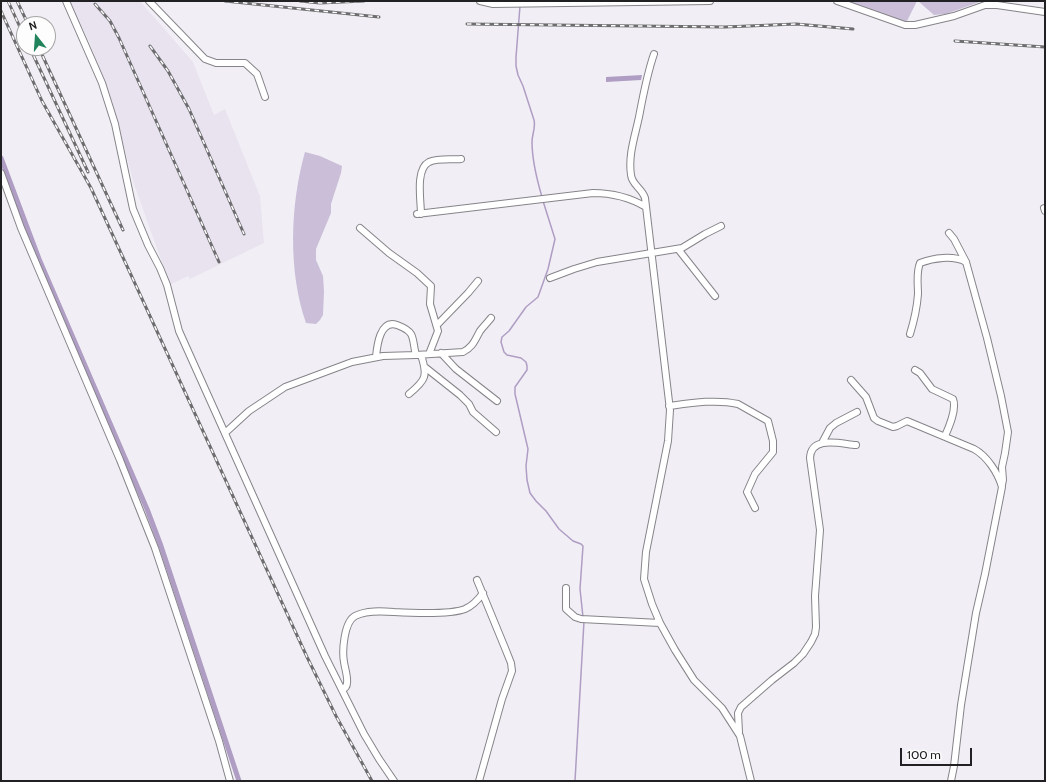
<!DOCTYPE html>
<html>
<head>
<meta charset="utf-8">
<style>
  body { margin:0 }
  #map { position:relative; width:1046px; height:782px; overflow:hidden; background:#f1eff5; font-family:Cabin,sans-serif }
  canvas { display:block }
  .frame { position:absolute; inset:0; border:2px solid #212022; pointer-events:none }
  .north { position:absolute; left:16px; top:16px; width:40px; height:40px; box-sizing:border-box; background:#fefdfe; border:1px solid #a6a5a6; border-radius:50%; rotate:343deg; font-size:11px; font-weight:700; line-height:16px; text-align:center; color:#212022 }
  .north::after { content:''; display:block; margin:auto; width:14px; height:18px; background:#22845d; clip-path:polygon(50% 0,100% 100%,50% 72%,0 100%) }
  .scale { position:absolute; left:900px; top:748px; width:72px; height:18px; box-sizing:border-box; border:2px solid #212022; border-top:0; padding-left:5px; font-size:12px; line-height:14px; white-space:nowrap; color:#212022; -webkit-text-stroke:3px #fefdfe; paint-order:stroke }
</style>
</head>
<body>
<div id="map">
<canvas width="1046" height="782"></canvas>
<div class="frame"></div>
<div class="north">N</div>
<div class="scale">100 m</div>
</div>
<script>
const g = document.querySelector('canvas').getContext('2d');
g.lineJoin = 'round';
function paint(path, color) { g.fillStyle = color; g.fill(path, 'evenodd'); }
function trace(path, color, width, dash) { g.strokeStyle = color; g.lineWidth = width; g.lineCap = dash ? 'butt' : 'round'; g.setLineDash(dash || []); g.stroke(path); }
const built = new Path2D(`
  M 70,1 L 140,1 L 193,62 L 214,115 L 225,109 L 260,196 L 264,243 L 190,279 L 188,276 L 170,285 L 134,184 L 114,111 L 91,46 Z`);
const green = new Path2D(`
  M 846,1 L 917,1 L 907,21 L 901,22 Z
  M 918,1 L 982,1 L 946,14 L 934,15 Z
  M 305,152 L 320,156 L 342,166 L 341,173 L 331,204 L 331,213 L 316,249 L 316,260 L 323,276 L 324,291 L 323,315 L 320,320 L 316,324 L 306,323 C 288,271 290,205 305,152 Z`);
const water = new Path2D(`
  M 642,75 L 641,80 L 606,82 L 606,77 Z`);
const stream = new Path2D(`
  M 520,6 L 516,57 L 516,66 L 518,75 L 523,86 L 534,120 C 536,127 532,134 532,142 C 532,160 537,180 542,197
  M 543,201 L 555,239 L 548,269 L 538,297 L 526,307 L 509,331 L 502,337 L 501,342 L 504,352 L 507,355 L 521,358 L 526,362 L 527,366 L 527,370 L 515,387 L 515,394 L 528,449 L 526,466 L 527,480 L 530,493 L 536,501 L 546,511 L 559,529 L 573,541 L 581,544 L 583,546 L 580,589 L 583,617
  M 575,781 L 584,621`);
const canal = new Path2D(`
  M 1,158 L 39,259 L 147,509 L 161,546 L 239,781`);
const minor = new Path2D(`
  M 66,1 L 102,83 L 115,124 L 133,209 L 148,245 L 160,268 L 167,285 L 179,331 L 325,656 L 364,734 L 379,759 L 394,781
  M 149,1 L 205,59 L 216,63 L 245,63 L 257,74 L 265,97
  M 480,1 L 493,4 L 710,1
  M 837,1 L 905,25 L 915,25 L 954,16 L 985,5 L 997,5 L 1045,12
  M 654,54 C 647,74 643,96 639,117 C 635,136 628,155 631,175 C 632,185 642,188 645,198 L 670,410 L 668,441 L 646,552 L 644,579 L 652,604 L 660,623 L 675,650 L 694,680 L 722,708 L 740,736 L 751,781
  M 1,173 L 21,228 L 120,460 L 155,548 L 219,741 L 230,781
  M 1044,208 L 1045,211
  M 417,214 L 593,193 C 612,193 629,197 646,207
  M 421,214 C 421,201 415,169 429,162 C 438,158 451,160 461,159
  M 360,228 L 389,253 L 417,273 L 431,286 L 430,304 L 438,331 L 429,354
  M 949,233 L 954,239 L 966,262 L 987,338 L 1001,396 L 1008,432 L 1005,453 L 1002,467 L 1003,480 L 1002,485
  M 678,249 L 715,296
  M 550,278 L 574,269 L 597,262 L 682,248 L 705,234 L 721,226
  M 437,325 L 468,293 L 478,281
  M 910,334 C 914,321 917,308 918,294 C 918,284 916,273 920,263 C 933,258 953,255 966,262
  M 441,353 L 456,369 L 497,401
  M 376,357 C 377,346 380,319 397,325 C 402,327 408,329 411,334 C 414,339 414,349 416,355
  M 426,368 L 460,395 L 469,404 L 473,412 L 496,432
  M 915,370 L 920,373 L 932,389 L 953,399 C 957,409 949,427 945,436
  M 851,380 L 866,397 L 874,418 L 878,421 L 893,427 L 897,426 L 907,421 L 974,449 C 987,456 998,473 1002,487 L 985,574 L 976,613 L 961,705 L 954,766 L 951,781
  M 409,394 C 426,380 428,376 421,355
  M 669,406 C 691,403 716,399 738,404 L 768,421 L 773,441 L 773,452 L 755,474 L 747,492 L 755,508
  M 225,433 L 249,411 L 285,387 L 352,362 L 383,356 L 416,355 L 463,352 C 473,347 475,340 480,331 C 483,327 488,322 491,318
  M 822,443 L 830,428 L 836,423 L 857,412
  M 477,580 L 505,648 L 511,663 L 512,671 L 502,699 L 479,781
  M 566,588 L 566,609 L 575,617 L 581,619 L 660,623
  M 342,690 C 345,688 347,687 347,683 C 348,677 345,669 344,662 C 342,651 344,622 355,616 C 366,610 382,611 394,612 C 411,613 449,615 465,609 C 472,606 478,600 483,593
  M 739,732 L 738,713 L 741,707 L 772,680 L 794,663 L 803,654 L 811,642 L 815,634 L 816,627 L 815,596 L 820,530 L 810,458 C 811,435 841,444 856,445`);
const rail = new Path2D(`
  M 8,1 L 24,36
  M 17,1 L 28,24
  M 225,1 L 379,17
  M 300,1 L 320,3 L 364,1
  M 95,4 L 110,21 L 119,38 L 219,262
  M 1,11 L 42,101 L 91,188 L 307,657 L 336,716 L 372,781
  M 467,24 L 725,27 L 796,24 L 853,29
  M 955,41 L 1045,47
  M 150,46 L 168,71 L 189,109 L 244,234
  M 30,48 L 88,172
  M 39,48 L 123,230`);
paint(built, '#e9e3f0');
paint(green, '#cabed8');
paint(water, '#af9dc4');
trace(stream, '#af9dc4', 1.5);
trace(canal, '#af9dc4', 5);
trace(minor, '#868489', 8);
trace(minor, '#fff', 6);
trace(rail, '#6d6c6f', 3);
trace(rail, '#fefdfe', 1.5, [4.5]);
</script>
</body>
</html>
